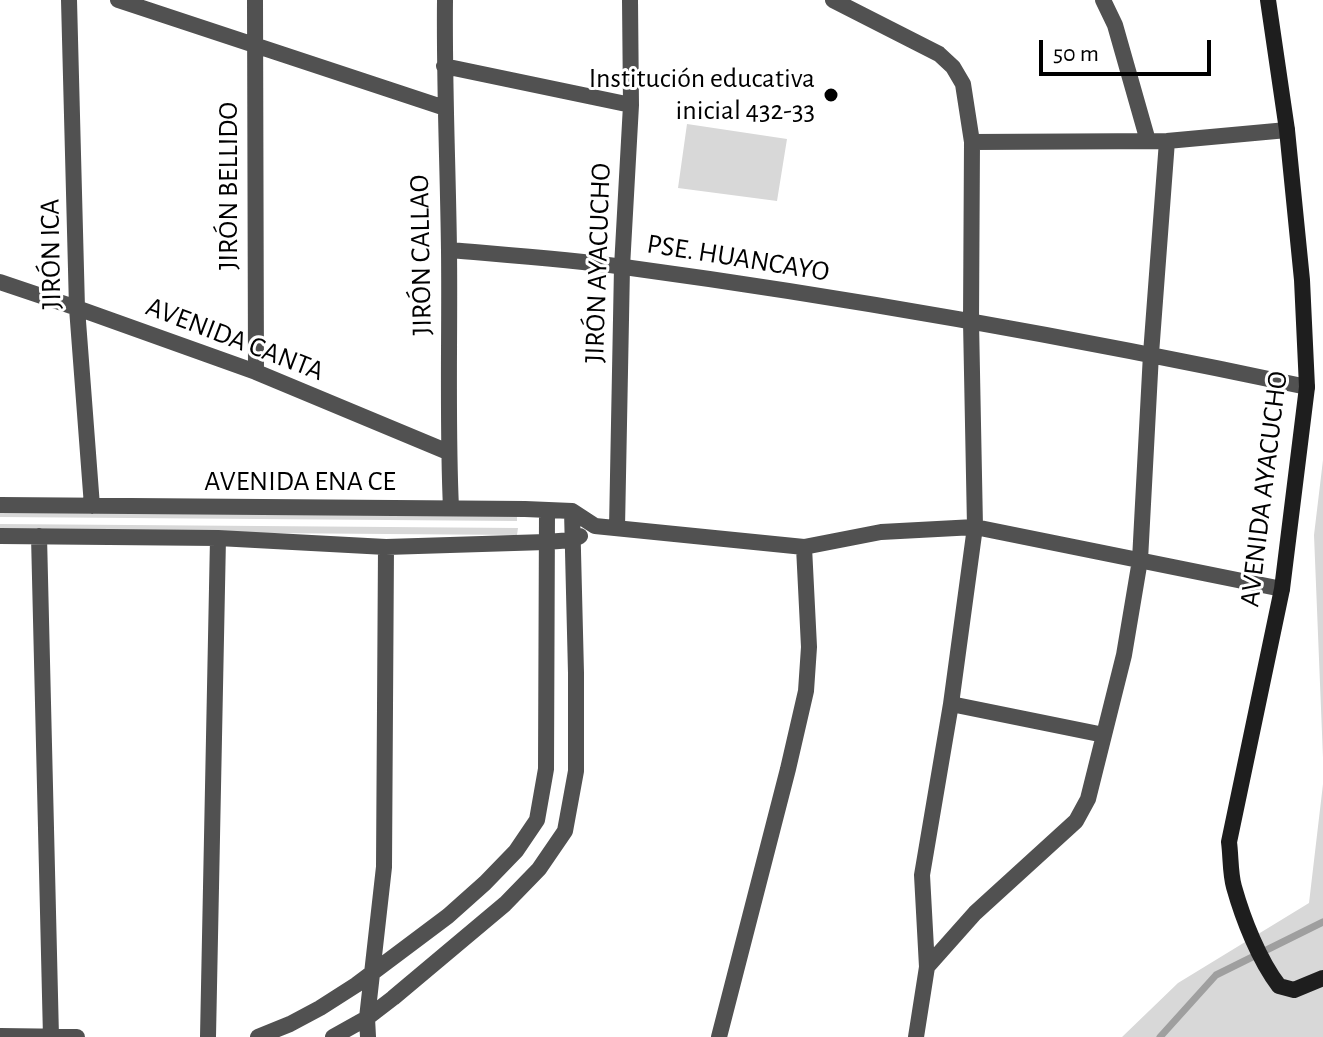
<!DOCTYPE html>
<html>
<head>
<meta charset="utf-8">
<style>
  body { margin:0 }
  #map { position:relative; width:1323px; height:1037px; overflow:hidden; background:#fff; font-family:"Alegreya Sans",sans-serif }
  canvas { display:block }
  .scale { position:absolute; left:1039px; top:40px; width:172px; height:36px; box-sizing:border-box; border:4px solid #000; border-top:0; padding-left:10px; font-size:24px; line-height:28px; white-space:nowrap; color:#000; -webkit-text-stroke:6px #fff; paint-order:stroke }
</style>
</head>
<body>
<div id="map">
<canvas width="1323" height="1037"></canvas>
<div class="scale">50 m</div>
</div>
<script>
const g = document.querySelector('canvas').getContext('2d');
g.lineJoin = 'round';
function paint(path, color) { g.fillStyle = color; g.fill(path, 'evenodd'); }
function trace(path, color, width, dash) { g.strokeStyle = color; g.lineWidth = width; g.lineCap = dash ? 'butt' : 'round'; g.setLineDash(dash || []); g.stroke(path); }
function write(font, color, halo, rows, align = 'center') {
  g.font = font + ' "Alegreya Sans",sans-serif'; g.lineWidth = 6; g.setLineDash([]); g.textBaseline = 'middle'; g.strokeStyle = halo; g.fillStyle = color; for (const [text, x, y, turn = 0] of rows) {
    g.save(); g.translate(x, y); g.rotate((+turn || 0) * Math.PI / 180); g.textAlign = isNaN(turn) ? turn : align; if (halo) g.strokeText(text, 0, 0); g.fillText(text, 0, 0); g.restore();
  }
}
const green = new Path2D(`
  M 687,124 L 787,139 L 777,201 L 678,188 Z
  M 1323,460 L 1323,758 L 1314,535 Z
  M 0,511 L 517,514 L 517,521 L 0,517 Z
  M 0,524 L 518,528 L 517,535 L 0,531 Z
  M 1323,784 L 1323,1037 L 1122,1037 L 1178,983 L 1309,903 Z`);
const stream = new Path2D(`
  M 1160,1037 L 1216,975 L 1323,922`);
const street = new Path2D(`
  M 69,0 L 77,308 L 92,506
  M 118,0 L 445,108
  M 255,0 L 256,372
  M 445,0 C 444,84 448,167 449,251 C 450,337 447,423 451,508
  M 833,0 L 939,54 L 953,67 L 963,84 L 972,142 L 971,321 L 975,527 L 951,704 L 922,875 L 927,967
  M 1103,0 L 1115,25 L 1148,141
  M 444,66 L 631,105
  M 972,142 L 1167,141 L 1287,130
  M 449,250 C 507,255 566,259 624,267 C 853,298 1081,339 1307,387
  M 0,282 L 77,308 L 256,372 L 448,452
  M 0,505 L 525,509 L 572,511 L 595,526 L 804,547 L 881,532 L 975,527 L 1282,589
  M 617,528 L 622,267 L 631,105 L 630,0
  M 0,536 L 218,538 L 386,547 L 546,542 L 572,540 L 580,536
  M 39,536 L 51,1037
  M 951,704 L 1104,735
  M 0,1036 L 77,1037
  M 208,1037 L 218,538
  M 258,1037 L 290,1024 L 320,1008 L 356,985 L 448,916 L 485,883 L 516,851 L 537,820 L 546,769 L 547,511
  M 333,1037 L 367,1018 L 393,998 L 505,904 L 539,869 L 565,831 L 576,771 L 576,673 L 572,511
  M 368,1037 L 367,1018 L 384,867 L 386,547
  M 719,1037 L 788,769 L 806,691 L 809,647 L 804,547
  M 916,1037 L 927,967 L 975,913 L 1076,821 L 1088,799 L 1124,655 L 1140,560 L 1151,354 L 1167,141`);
const secondary = new Path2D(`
  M 1268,0 L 1287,130 L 1302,280 L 1307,387 L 1282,589 L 1229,842 C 1231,857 1230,873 1234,887 C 1243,919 1259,960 1279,986 L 1294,990 L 1323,978`);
const markers = [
  [831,95,8,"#000"]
];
const poiNames = [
  ["Institución educativa",815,79],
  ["inicial 432-33",815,111]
];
const streetNames = [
  ["JIRÓN BELLIDO",229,186,-90],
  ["JIRÓN ICA",51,254,-91],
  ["JIRÓN CALLAO",421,255,-91],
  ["PSE. HUANCAYO",738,258,9],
  ["JIRÓN AYACUCHO",598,263,-88],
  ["AVENIDA CANTA",235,339,21],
  ["AVENIDA ENA CE",300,482],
  ["AVENIDA AYACUCHO",1264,489,-83]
];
paint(green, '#d8d8d8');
trace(stream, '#9f9f9f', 7);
trace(street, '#515151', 16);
trace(secondary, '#1e1e1e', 16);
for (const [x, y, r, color] of markers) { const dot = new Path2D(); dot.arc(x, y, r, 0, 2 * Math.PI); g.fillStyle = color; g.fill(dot); trace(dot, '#fff', 3); }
write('28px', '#000', '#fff', poiNames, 'right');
write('28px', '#000', '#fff', streetNames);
</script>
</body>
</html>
